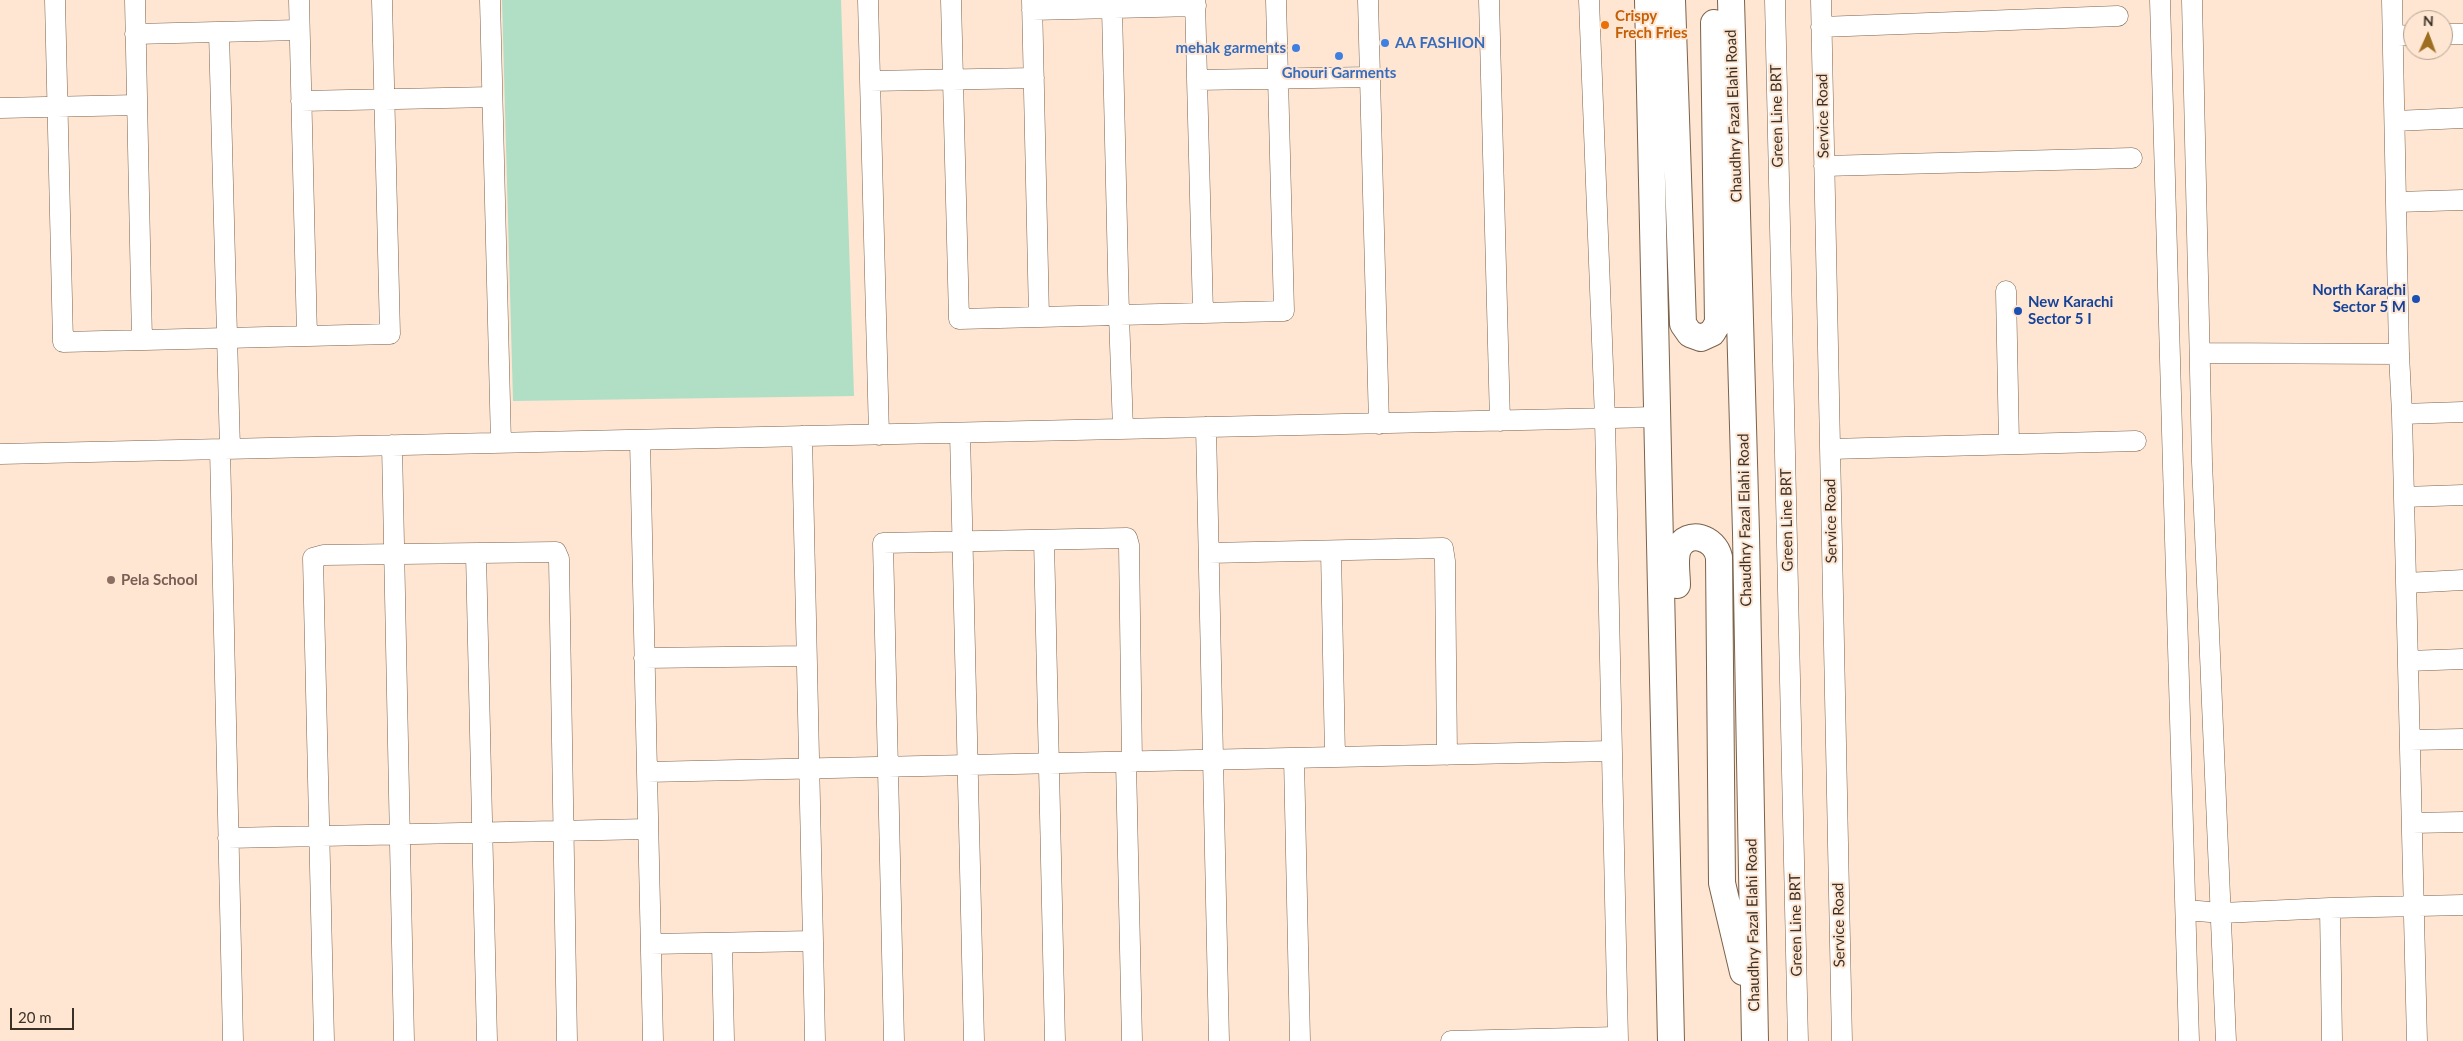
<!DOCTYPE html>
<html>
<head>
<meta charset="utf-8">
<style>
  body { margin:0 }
  #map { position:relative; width:2463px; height:1041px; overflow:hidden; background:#fee6d2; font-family:Lato,sans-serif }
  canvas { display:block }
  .north { position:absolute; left:2403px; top:10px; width:50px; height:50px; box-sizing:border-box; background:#fee6d2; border:1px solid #b09d8d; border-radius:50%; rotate:2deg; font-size:14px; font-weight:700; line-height:20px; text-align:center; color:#3b3026 }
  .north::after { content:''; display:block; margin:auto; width:18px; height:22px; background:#9d6e20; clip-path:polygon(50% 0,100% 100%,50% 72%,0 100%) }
  .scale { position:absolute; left:10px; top:1008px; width:64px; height:22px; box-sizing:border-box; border:2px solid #3b3026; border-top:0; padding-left:6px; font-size:15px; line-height:18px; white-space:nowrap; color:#3b3026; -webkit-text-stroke:4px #fee6d2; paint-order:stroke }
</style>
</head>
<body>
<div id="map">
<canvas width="2463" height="1041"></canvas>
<div class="north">N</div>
<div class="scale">20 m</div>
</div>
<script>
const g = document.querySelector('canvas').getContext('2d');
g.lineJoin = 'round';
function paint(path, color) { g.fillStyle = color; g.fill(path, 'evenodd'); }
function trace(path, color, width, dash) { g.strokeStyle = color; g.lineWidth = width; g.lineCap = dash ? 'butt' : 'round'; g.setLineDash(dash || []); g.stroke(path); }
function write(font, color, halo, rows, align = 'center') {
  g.font = font + ' Lato,sans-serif'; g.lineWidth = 4; g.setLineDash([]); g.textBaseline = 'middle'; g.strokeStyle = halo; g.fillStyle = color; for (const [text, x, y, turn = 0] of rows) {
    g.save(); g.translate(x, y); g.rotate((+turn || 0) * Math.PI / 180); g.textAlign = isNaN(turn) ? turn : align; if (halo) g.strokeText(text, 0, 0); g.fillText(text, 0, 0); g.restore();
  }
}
const green = new Path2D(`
  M 502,0 L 841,0 L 854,396 L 513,401 Z`);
const minor = new Path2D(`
  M 55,0 L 63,342 L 390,334 L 382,0
  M 135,0 L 142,340
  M 299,0 L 307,336
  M 490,0 L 501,443
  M 868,0 L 879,435
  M 951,0 L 959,319 L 1119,315 L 1123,429
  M 1032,0 L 1039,317
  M 1368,0 L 1379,424
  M 1489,0 L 1500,421
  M 1589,0 L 1605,419 L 1618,1041
  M 1775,0 L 1798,1041
  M 1821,0 L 1842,1041
  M 2160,0 L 2189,1041
  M 2192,0 L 2202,462 L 2226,1041
  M 2392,0 L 2399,354 L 2402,414 L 2417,1041
  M 1112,8 L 1119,315 L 1203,313 L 1195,0
  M 1032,10 L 1196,6
  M 1821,27 L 2118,16
  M 219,32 L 230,449
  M 135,34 L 299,30
  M 2443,34 L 2463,34
  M 2393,36 L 2413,35
  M 1197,80 L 1370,77
  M 870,81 L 1034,78
  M 301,101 L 492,97
  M 0,108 L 137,105
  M 2395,121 L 2463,118
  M 1824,166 L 2132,158
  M 2397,202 L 2463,200
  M 2006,291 L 2009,444
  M 1203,313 L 1284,311 L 1276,0
  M 2200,353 L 2399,354
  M 2402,414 L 2463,412
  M 1206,427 L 1219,1041
  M 960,433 L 974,1041
  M 802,436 L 813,941
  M 640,440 L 647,772
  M 392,445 L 404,1041
  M 220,449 L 233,1041
  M 1830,449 L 2136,441
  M 0,454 L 1657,417
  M 2404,497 L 2463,495
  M 1044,540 L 1055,1041
  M 1331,551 L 1335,757
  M 1209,553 L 1443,548 L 1445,561 L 1447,755
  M 476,554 L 487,1041
  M 2406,583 L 2463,580
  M 644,658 L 806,656
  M 2408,661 L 2463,659
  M 2410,740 L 2463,739
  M 1294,758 L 1300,1041
  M 1126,762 L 1132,1041
  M 2412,823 L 2463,822
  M 228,838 L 648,829
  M 2330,908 L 2332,1041
  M 2186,910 L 2222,913 L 2330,908 L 2463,905
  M 722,943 L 724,1041
  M 651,944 L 813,941 L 815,1041
  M 324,1041 L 313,558 L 324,555 L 556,552 L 559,559 L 567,1041
  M 653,1041 L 647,772 L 1611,751
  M 894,1041 L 883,543 L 1127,538 L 1129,545 L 1132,762
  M 1451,1041 L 1617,1037`);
const major = new Path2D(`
  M 1648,0 L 1671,1041
  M 1672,0 L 1683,324 L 1690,334 L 1701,338 L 1712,333 L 1718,323 L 1714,23
  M 1731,0 L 1746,533 L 1755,1041
  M 1677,585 C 1677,574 1674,559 1678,549 C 1688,528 1715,538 1719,557 L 1722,883 L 1743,972`);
const markers = [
  [1605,25,5,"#e8710a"],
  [1385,43,5,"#3f7fe0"],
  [1296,48,5,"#3f7fe0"],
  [1339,56,5,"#3f7fe0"],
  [2416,299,5,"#1a4fb4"],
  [2018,311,5,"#1a4fb4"],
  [111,580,5,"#8d6e63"]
];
const foodNames = [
  ["Crispy",1615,16],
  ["Frech Fries",1615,33]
];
const shopNames = [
  ["AA FASHION",1395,43],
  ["mehak garments",1286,48,"right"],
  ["Ghouri Garments",1339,73,"center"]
];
const streetNames = [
  ["Chaudhry Fazal Elahi Road",1734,116,-92],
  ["Green Line BRT",1777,116,-91],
  ["Service Road",1823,116,-91],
  ["Chaudhry Fazal Elahi Road",1745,520,-91],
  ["Green Line BRT",1787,520,-91],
  ["Service Road",1831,521,-91],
  ["Chaudhry Fazal Elahi Road",1753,925,-91],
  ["Green Line BRT",1796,925,-91],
  ["Service Road",1839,925,-91]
];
const transitNames = [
  ["North Karachi",2406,290],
  ["Sector 5 M",2406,307],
  ["New Karachi",2028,302,"left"],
  ["Sector 5 I",2028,319,"left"]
];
const educationNames = [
  ["Pela School",121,580]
];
paint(green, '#b0dfc6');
trace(minor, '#7b624b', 21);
trace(major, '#7b624b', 28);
trace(minor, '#fff', 20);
trace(major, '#fff', 26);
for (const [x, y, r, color] of markers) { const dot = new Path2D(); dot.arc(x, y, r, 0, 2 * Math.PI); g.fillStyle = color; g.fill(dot); trace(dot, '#fee6d2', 2); }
write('bold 15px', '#c56008', '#fee6d2', foodNames, 'left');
write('bold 15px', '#366cbe', '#fee6d2', shopNames, 'left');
write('15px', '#3b3026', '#fee6d2', streetNames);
write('bold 15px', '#164399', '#fee6d2', transitNames, 'right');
write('bold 15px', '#785e54', '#fee6d2', educationNames, 'left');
</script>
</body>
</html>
